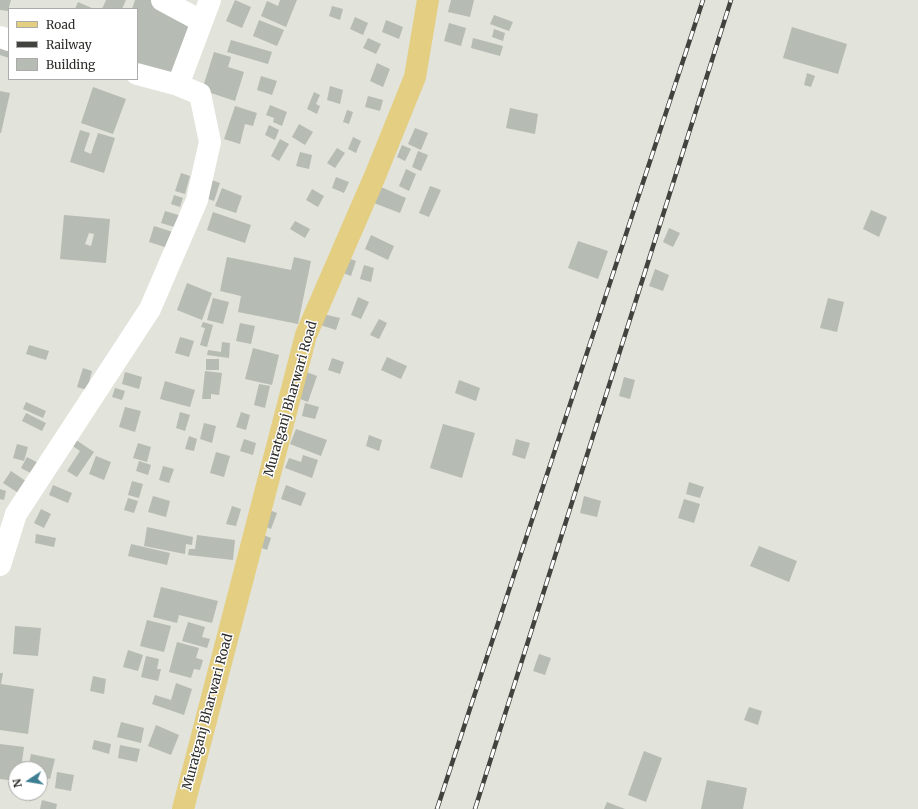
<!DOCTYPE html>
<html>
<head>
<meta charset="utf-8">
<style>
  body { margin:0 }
  #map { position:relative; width:918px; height:809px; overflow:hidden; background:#e2e3da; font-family:Merriweather,serif }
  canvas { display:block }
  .legend { position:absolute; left:8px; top:8px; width:130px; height:72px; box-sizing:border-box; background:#fff; border:1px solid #ababa9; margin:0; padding:5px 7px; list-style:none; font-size:12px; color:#2c2c29 }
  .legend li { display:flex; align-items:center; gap:8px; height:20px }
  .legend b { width:20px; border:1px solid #ababa9 }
  .north { position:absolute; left:8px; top:761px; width:40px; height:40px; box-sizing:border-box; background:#fff; border:1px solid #ababa9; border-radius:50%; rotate:258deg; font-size:11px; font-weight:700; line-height:16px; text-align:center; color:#2c2c29 }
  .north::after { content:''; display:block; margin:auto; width:14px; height:18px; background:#3e7e92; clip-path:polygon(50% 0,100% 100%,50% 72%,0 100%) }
</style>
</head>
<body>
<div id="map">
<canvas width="918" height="809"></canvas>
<ul class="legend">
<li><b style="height:5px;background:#e4ce82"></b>Road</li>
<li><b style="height:5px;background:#42423e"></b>Railway</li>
<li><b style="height:11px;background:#b6bbb3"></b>Building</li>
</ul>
<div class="north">N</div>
</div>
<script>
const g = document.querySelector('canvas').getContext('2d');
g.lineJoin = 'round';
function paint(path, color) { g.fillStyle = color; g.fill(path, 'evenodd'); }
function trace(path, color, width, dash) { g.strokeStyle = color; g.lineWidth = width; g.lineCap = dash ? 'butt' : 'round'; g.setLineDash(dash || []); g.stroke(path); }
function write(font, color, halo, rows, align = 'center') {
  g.font = font + ' Merriweather,serif'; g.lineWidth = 3; g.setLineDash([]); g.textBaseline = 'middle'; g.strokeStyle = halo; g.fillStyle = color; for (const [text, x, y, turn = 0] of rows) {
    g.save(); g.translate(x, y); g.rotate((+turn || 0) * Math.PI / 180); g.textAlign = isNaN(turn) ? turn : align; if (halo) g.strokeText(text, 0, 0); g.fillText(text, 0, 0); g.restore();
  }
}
const building = new Path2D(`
  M 0,0 L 11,0 L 8,11 L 0,10 Z
  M 106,0 L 126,0 L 122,9 L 102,9 Z
  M 135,0 L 155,0 L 193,23 L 173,79 L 137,69 L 137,9 L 132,9 Z
  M 235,0 L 251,7 L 242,28 L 226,21 Z
  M 280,0 L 297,0 L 286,27 L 261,16 L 267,1 L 278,6 Z
  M 451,0 L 474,0 L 470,17 L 448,12 Z
  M 78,2 L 94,9 L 75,9 Z
  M 332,6 L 343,9 L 340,20 L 329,16 Z
  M 494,15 L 513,22 L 509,31 L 490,24 Z
  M 355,17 L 368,23 L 363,35 L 350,29 Z
  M 259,20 L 284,30 L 277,46 L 253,36 Z
  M 386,20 L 403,27 L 399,39 L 382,32 Z
  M 449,23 L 466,28 L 461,46 L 444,41 Z
  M 792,27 L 847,44 L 838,74 L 783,58 Z
  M 494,29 L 505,33 L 503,41 L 492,37 Z
  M 368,38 L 381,44 L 376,54 L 363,48 Z
  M 473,38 L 503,46 L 500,56 L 471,48 Z
  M 231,40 L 272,52 L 268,64 L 227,52 Z
  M 9,41 L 9,58 L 0,55 L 0,44 Z
  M 214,52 L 231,57 L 228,67 L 244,72 L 235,101 L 202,90 Z
  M 377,63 L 390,69 L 383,87 L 370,81 Z
  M 807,73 L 815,76 L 811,87 L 804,85 Z
  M 261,76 L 277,81 L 272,95 L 257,90 Z
  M 330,86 L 343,90 L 340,104 L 327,100 Z
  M 93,87 L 126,99 L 113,134 L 81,123 Z
  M 0,91 L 10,93 L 1,133 L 0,133 Z
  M 314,92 L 320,95 L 316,104 L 320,106 L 317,114 L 307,109 Z
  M 368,96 L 383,100 L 380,111 L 365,107 Z
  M 270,105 L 287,112 L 282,126 L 273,122 L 274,118 L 266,115 Z
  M 235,106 L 257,113 L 253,126 L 245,124 L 240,144 L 224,139 Z
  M 510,108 L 538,114 L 535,134 L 506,128 Z
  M 347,110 L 353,112 L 349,124 L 343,122 Z
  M 299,124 L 313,132 L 305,145 L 292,137 Z
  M 269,125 L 279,130 L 275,140 L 265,135 Z
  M 415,128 L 428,133 L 421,150 L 408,144 Z
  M 80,130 L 90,133 L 84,151 L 91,154 L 98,133 L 115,138 L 104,173 L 70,162 Z
  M 353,137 L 361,141 L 356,153 L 348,149 Z
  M 280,139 L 289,144 L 279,161 L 271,156 Z
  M 402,145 L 411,149 L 405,161 L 397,157 Z
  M 337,148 L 345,153 L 335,168 L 327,163 Z
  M 418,151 L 428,155 L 421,171 L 412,167 Z
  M 300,152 L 312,155 L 309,169 L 296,166 Z
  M 406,169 L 416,174 L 409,191 L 399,186 Z
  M 181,173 L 190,176 L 185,194 L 175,191 Z
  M 336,177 L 349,182 L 344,193 L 332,188 Z
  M 206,178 L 220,183 L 214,201 L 200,196 Z
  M 430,186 L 441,190 L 429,217 L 419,213 Z
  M 381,187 L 406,198 L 400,213 L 374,203 Z
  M 222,188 L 242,196 L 236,213 L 215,206 Z
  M 312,189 L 324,196 L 318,207 L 306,200 Z
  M 174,195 L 183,198 L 180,207 L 171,204 Z
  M 871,210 L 887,217 L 879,237 L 863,229 Z
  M 165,211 L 185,217 L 181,229 L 161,223 Z
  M 213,212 L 251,225 L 245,243 L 207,230 Z
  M 64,215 L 110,219 L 106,263 L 60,259 ZM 89,233 L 94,234 L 91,246 L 85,244 Z
  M 295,221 L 310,229 L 305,238 L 290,229 Z
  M 154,226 L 176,233 L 171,249 L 149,242 Z
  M 669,228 L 680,233 L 673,247 L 663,242 Z
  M 371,235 L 394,246 L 388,260 L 365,249 Z
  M 578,241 L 608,251 L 598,279 L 568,268 Z
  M 227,257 L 291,270 L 294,257 L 311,261 L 298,324 L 238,312 L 241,296 L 220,291 Z
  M 348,258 L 356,261 L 351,276 L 343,273 Z
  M 364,265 L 374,268 L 371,282 L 360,279 Z
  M 655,269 L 669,275 L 663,291 L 649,286 Z
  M 187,283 L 212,293 L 202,320 L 177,310 Z
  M 358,297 L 369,302 L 361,319 L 351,315 Z
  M 213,298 L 229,302 L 223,324 L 207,320 Z
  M 828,298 L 844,302 L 837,332 L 820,328 Z
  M 323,314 L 340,318 L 336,330 L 320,325 Z
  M 379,319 L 387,323 L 379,339 L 370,335 Z
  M 203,322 L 213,325 L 207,347 L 200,345 L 205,328 L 201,327 Z
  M 240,323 L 255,326 L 251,344 L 236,341 Z
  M 180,337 L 194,341 L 189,357 L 175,353 Z
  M 222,342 L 230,343 L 229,358 L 207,355 L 208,350 L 221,352 Z
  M 29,345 L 49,351 L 46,360 L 26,354 Z
  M 253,348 L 279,355 L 272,385 L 245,379 Z
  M 387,357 L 407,366 L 401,379 L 381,370 Z
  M 332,358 L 344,362 L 340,374 L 328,370 Z
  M 206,359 L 219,359 L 219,370 L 206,370 Z
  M 83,368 L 92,371 L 87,390 L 77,387 Z
  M 205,371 L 222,373 L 219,395 L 211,394 L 211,399 L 202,399 Z
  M 304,371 L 317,376 L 308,402 L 295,397 Z
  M 125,372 L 142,377 L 139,389 L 122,384 Z
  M 624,377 L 635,380 L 630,399 L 619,396 Z
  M 459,380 L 480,388 L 476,401 L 455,393 Z
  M 165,381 L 195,390 L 190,407 L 160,399 Z
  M 259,384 L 270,386 L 265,408 L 254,405 Z
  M 115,388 L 125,391 L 122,400 L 112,397 Z
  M 26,402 L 46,411 L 43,418 L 23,409 Z
  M 305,403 L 319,407 L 315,419 L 302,416 Z
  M 125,407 L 141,411 L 135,432 L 119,427 Z
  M 180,412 L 190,415 L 185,431 L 176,428 Z
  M 241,412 L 250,415 L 246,430 L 236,427 Z
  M 26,413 L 46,423 L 42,431 L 22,421 Z
  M 204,423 L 216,426 L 212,443 L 200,439 Z
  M 443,424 L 475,433 L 462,478 L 430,468 Z
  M 296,429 L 327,440 L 321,456 L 290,444 Z
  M 369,435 L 382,440 L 379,451 L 366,446 Z
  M 70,436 L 94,452 L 77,477 L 67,471 L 80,451 L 67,442 Z
  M 189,436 L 197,439 L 194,451 L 185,449 Z
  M 244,439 L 256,443 L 253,455 L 240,451 Z
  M 516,439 L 530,443 L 525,459 L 512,455 Z
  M 138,443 L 151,447 L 147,462 L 133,458 Z
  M 17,444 L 28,447 L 24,461 L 13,458 Z
  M 216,452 L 230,456 L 224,477 L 210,473 Z
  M 303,455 L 318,460 L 312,478 L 285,468 L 289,458 L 301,462 Z
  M 96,456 L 111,462 L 104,480 L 89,474 Z
  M 27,457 L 44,466 L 38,477 L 21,468 Z
  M 139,461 L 151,465 L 148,475 L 136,471 Z
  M 163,466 L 174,469 L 169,483 L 159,480 Z
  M 11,471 L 30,484 L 23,496 L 3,483 Z
  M 132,481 L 143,484 L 139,498 L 128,495 Z
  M 689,482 L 704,487 L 700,498 L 686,494 Z
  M 53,485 L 72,493 L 68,503 L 49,495 Z
  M 286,485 L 306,493 L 301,506 L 281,499 Z
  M 0,489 L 6,491 L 4,500 L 0,499 Z
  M 153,496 L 170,501 L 166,517 L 148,512 Z
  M 584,496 L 601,501 L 597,517 L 580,513 Z
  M 128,498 L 138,501 L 134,513 L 124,510 Z
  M 684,499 L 700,504 L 694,523 L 678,518 Z
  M 232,506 L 241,509 L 236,526 L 226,524 Z
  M 41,509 L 51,514 L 44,528 L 34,523 Z
  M 267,509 L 277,513 L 271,529 L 261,525 Z
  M 147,527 L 193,537 L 192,545 L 186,544 L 185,554 L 144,546 Z
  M 36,534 L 56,538 L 54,547 L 35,543 Z
  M 261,534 L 271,538 L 267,550 L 257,546 Z
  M 197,535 L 235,540 L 233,560 L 188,555 L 189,549 L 195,549 Z
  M 131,544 L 170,553 L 167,565 L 128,556 Z
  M 759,546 L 797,561 L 789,582 L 750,566 Z
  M 161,587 L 218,601 L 212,623 L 179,615 L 177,623 L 153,617 Z
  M 147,620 L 171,626 L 164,652 L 140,646 Z
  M 188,622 L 205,627 L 202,637 L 210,639 L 207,648 L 182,641 Z
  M 15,626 L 41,628 L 38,656 L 13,654 Z
  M 177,642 L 199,648 L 196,658 L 203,660 L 200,670 L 194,669 L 191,678 L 169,672 Z
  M 128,650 L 143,655 L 138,671 L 123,667 Z
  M 539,654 L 551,658 L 545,675 L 533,671 Z
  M 146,656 L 159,659 L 157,669 L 161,669 L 158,681 L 141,677 Z
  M 0,673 L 3,673 L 1,684 L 34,689 L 28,734 L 0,730 Z
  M 93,676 L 106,679 L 104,694 L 90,691 Z
  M 176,683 L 192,689 L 184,715 L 152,704 L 155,695 L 171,700 Z
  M 749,707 L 762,711 L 758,725 L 744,720 Z
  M 121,722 L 144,728 L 141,743 L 117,737 Z
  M 156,725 L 179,735 L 171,755 L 148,746 Z
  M 94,740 L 111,744 L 109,754 L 92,749 Z
  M 0,744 L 24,747 L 21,769 L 16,769 L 16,781 L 0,779 Z
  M 120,745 L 140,749 L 137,762 L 118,758 Z
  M 644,751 L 662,758 L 646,802 L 628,795 Z
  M 31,754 L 55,759 L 50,779 L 40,777 L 40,769 L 28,769 Z
  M 57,772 L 74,775 L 71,791 L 55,788 Z
  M 707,780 L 747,788 L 743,809 L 701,809 Z
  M 42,800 L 57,804 L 56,809 L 40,809 Z
  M 607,802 L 625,809 L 604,809 Z`);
const minor = new Path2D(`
  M 162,0 L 201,21
  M 0,37 L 9,40
  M 178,85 L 210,0
  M 0,565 L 16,514 L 150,309 L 197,200 L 210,142 L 200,94 L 178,85 L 137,74`);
const primary = new Path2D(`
  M 183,809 L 306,335 L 375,176 L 415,77 L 428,0`);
const rail = new Path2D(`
  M 437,809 L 703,0
  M 475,809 L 731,0`);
const streetNames = [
  ["Muratganj Bharwari Road",291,399,-74],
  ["Muratganj Bharwari Road",208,712,-75]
];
paint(building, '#b6bbb3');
trace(minor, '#fff', 22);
trace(primary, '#e4ce82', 22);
trace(rail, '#42423e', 4.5);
trace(rail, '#fff', 3, [9]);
write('13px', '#2c2c29', '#fff', streetNames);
</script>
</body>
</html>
